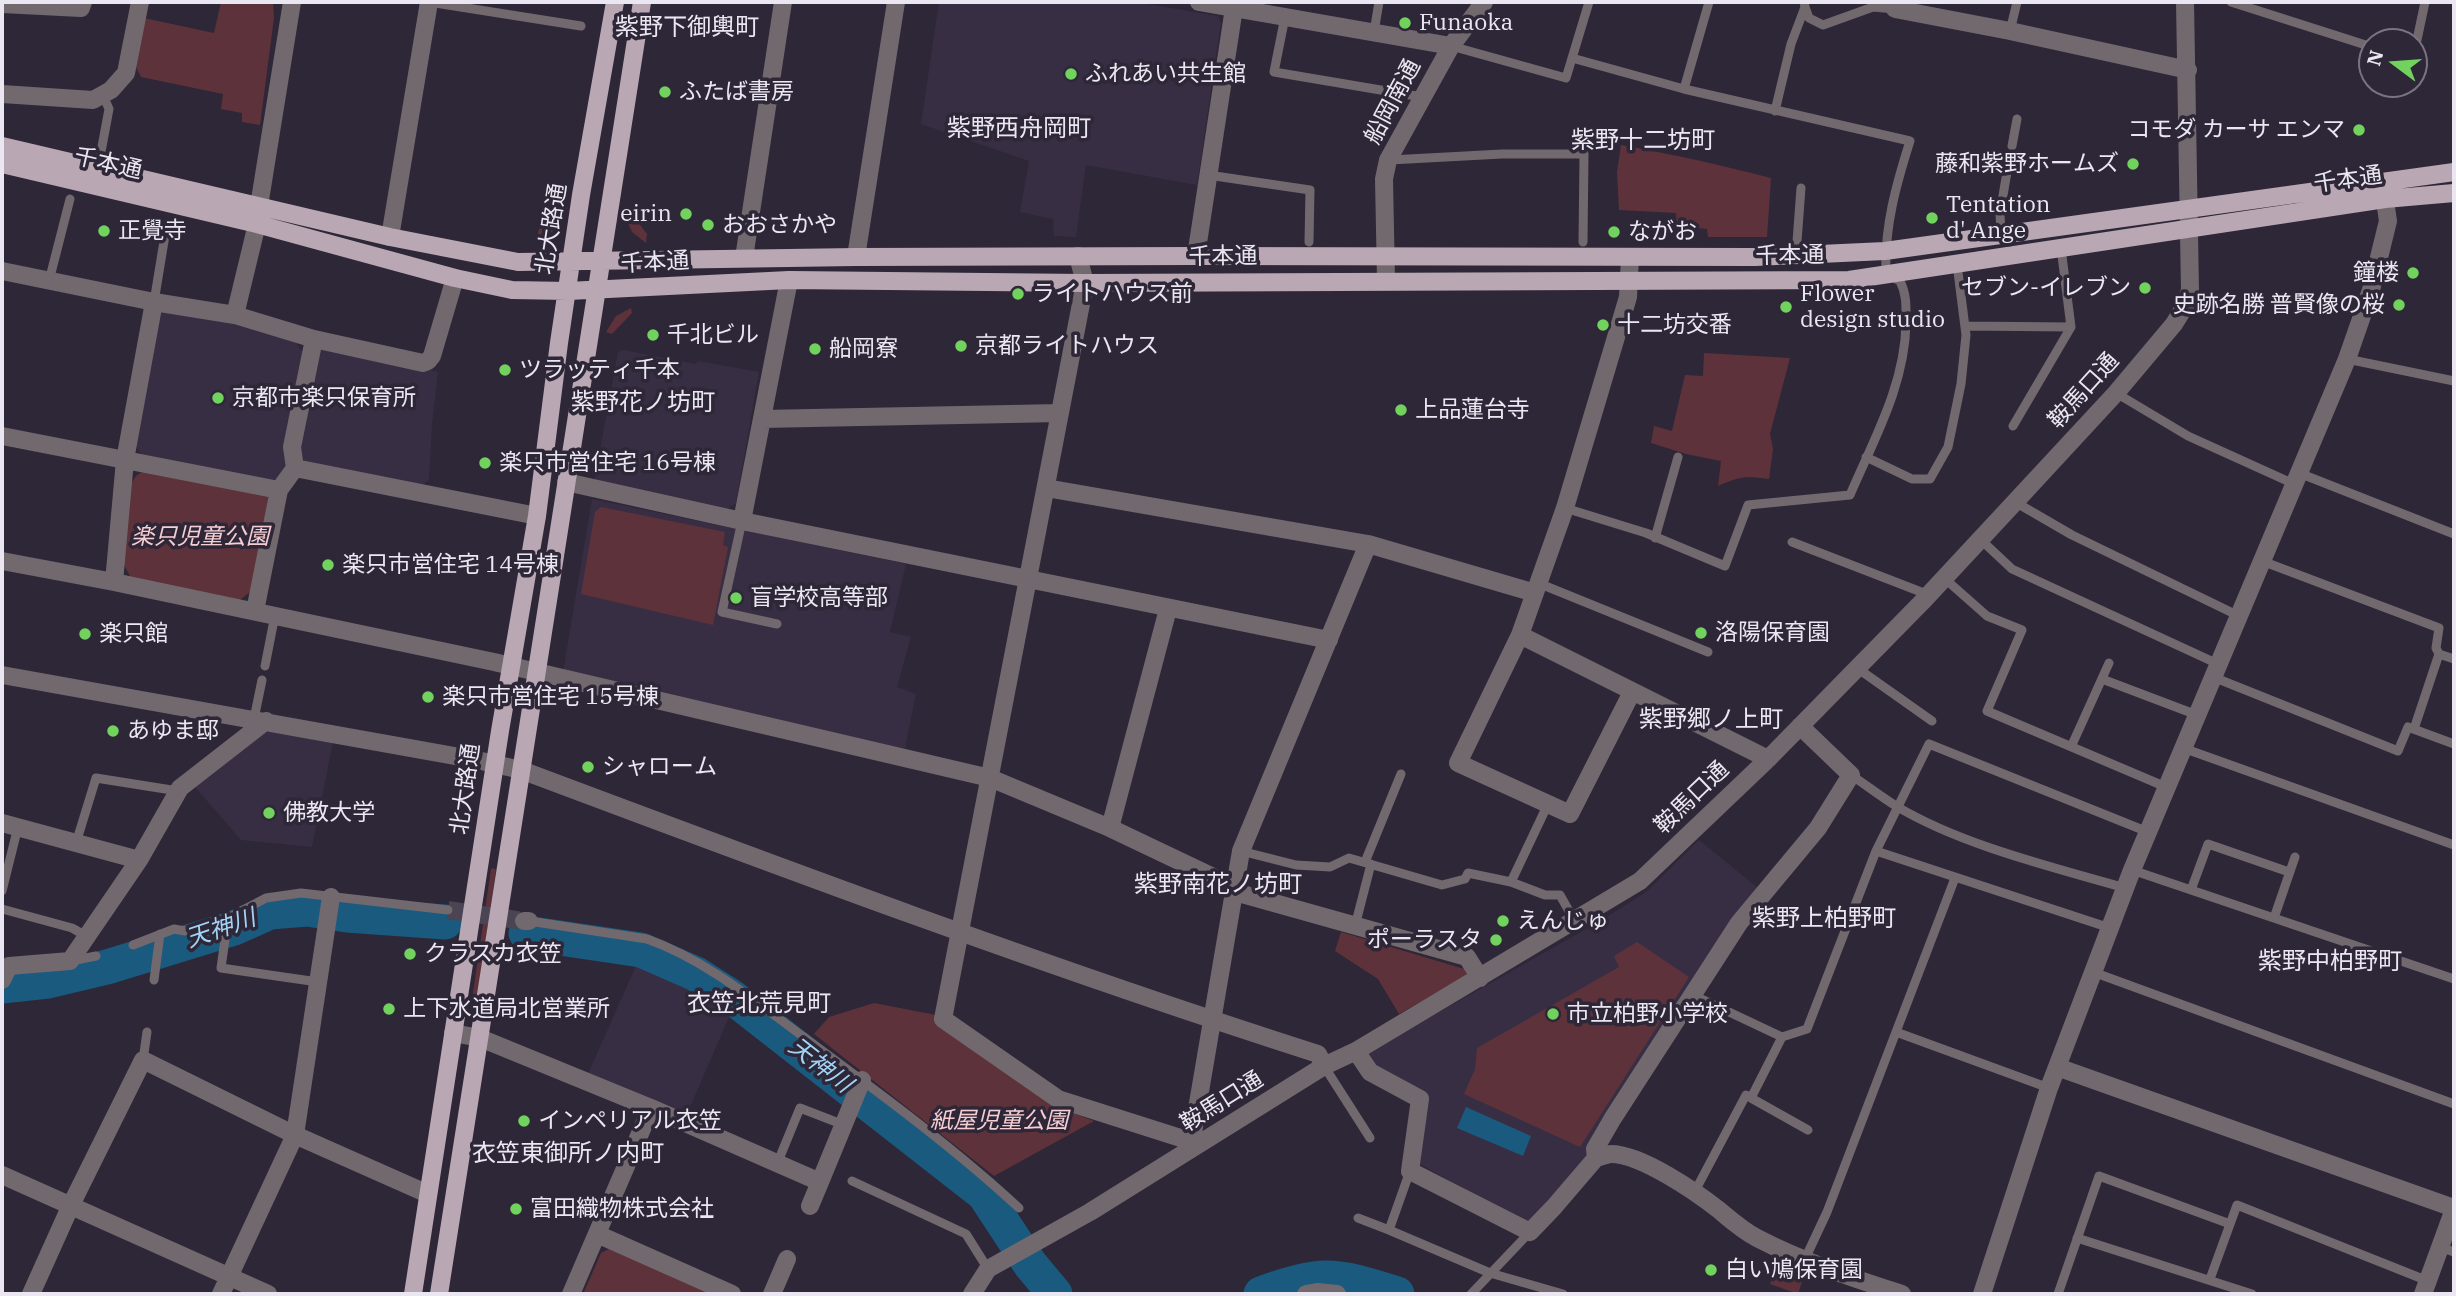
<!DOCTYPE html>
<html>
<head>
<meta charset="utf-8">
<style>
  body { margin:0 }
  #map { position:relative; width:2456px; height:1296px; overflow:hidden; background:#2e2737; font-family:"IBM Plex Serif",serif }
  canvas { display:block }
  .frame { position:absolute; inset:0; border:4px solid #ebe7f2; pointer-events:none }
  .north { position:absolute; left:2358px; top:28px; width:70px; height:70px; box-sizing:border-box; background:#2e2737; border:2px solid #7a7482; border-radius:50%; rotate:286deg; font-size:19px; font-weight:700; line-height:28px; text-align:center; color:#ebe7f2 }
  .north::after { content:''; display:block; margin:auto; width:24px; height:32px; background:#71d25e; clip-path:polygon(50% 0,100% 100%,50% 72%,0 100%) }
</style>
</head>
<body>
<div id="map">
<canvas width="2456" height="1296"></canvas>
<div class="frame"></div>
<div class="north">N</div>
</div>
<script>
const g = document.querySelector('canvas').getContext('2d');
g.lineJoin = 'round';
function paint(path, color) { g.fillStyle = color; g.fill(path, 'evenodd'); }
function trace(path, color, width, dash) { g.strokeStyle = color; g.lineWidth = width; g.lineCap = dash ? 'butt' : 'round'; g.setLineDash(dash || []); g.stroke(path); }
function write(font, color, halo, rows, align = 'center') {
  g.font = font + ' "IBM Plex Serif","Noto Sans JP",serif'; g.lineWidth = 7; g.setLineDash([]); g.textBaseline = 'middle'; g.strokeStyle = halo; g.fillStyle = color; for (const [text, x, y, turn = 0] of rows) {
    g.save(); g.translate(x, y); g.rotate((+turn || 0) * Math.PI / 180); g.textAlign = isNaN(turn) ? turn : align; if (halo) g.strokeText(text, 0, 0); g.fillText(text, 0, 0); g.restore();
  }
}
const built = new Path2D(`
  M 939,2 L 1136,2 L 1218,16 L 1221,23 L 1197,185 L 1086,165 L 1076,237 L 1054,236 L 1053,219 L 1020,212 L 1029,161 L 921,124 Z
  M 172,308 L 292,337 L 304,354 L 287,463 L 277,478 L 270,482 L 146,460 L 132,441 L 161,313 Z
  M 323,345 L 438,372 L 432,424 L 429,480 L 418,488 L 306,465 L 299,449 L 319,348 Z
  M 623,350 L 696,364 L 698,361 L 759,372 L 736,503 L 726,510 L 594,483 L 618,352 Z
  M 592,499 L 906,564 L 890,632 L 911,637 L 897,687 L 916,694 L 904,753 L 563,672 Z
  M 273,731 L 333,742 L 312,847 L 241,840 L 195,787 L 264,733 Z
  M 1699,840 L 1758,888 L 1589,1151 L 1579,1171 L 1531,1220 L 1523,1221 L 1418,1163 L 1427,1094 L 1374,1069 L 1365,1054 L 1602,920 L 1646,892 Z
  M 638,961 L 653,965 L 685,981 L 730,1015 L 686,1116 L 588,1074 Z`);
const green = new Path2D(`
  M 221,2 L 273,2 L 274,18 L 260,125 L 242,122 L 242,113 L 221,109 L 223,94 L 141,77 L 136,67 L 144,18 L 214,33 Z
  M 1621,145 C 1672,154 1721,165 1771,178 L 1767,237 L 1708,237 L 1707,229 L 1677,226 L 1676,213 L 1619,210 L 1617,172 Z
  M 559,204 L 568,207 C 561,224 554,235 536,240 L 540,226 Z
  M 625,216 L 634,217 L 647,234 L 646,243 L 632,232 Z
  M 631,308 L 632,313 L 612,334 L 606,332 L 616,316 Z
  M 1704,353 L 1790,358 L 1770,434 L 1773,449 L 1769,479 C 1746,476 1740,476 1718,486 L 1721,461 L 1686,454 L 1651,443 L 1654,426 L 1672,431 L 1685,375 L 1703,376 Z
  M 142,472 L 268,495 L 271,506 L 255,588 L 240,600 L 131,578 L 122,561 L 130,485 L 136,476 Z
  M 601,507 L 725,532 L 723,545 L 728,547 L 713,625 L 581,594 L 595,512 Z
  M 493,868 L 496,870 L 476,1007 L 473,1009 L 471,1006 L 491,869 Z
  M 1341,932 L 1464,969 L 1467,975 L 1399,1014 L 1378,979 L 1335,951 Z
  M 1637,942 L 1689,977 L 1580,1147 L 1464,1094 L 1475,1069 L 1477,1048 L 1619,967 L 1614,956 Z
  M 874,1003 L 936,1015 L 1060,1108 L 1094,1121 L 994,1176 L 814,1034 L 829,1017 Z
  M 611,1248 L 718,1294 L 584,1292 L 601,1253 Z
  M 1779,1258 L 1807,1267 L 1798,1294 L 1770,1284 Z`);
const water = new Path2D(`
  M 1466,1107 L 1531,1136 L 1523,1156 L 1457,1128 Z`);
const river = new Path2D(`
  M 526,933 L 641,950 L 696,974 L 732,997 L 984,1194 L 1030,1264 L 1055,1294
  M 2,986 L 48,981 L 107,967 L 234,928 L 270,912 L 307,909 L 347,915 L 445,922
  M 1261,1294 C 1278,1287 1308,1278 1326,1278 C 1350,1278 1375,1287 1397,1294`);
const minorTunnel = new Path2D(`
  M 448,910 L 524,921`);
const service = new Path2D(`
  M 429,2 L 581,26
  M 2231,2 L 2372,47
  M 1805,7 L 1809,18 L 1823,25 L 1873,7 L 1895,9
  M 1285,17 L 1274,72 L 1422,97
  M 2010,31 L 2017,2
  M 1374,32 L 1379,2
  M 1451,46 L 1566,78 L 1589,2
  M 2414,54 L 2425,2
  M 1684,89 L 1709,2
  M 1775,111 L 1791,44 L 1805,7 L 1804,2
  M 2012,146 L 2017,119
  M 1390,160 L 1502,154 L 1584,154 L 1583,242
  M 98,168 L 109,109 L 103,95
  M 1208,175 L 1310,190 L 1309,242
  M 2001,235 L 2000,213 L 2007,172
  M 1796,255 L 1801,188
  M 49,281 L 70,199
  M 154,302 L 167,223
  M 1965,326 L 2071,327
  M 2347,359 L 2454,381
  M 2116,393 L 2188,436 L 2294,484
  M 2013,426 L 2071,327 L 2061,248
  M 1866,457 L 1912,479 L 1930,479 L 1948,447 L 1961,384 L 1966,335 L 1957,264
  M 2299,473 L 2454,534
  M 2015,502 L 2072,535 L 2239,616
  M 1565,508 L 1646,533 L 1725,566 L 1748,505 L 1850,495 C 1874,439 1905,385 1906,323 C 1906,307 1907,295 1900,281 L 1886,274 C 1884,228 1896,185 1910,141 L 1684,89 L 1572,58
  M 742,521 L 722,612 L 777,624
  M 1655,538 L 1678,457
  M 1980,539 L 2012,569 L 2218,664
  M 1792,542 L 1929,595
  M 2262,561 L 2439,628 L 2436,648 L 2439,654 L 2414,729
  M 1944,578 L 1987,616 L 2022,630 L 1987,711 L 2166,787
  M 1538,583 L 1708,652
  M 2439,654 L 2454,659
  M 265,666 L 275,615
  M 1857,668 L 1932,721
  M 2213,677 L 2398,751 L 2408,727 L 2454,744
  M 2102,679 L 2197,715
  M 254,719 L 262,680
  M 2071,747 L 2109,663
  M 2183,748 L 2454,845
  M 1851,775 C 1866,785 1880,796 1896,806 C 1961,845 2052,867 2125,888
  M 76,843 L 96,778 L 178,791
  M 1241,851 L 1296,865 L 1330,867 L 1349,858 L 1442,885 L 1465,879 L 1468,873 L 1511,882 L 1545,895 L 1560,895 L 1574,920
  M 1876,851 L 2110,928
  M 1365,862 L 1401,774
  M 2132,870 L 2454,979
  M 1511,882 L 1548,804
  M 2191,890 L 2208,844 L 2289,872
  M 2,891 L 18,827
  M 2,909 L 72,928 L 88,937
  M 228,918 L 221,968 L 318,982
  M 2274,918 L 2295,857
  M 529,921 L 647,939 C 706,960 756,1002 805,1038 C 878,1092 952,1146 1019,1208
  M 1355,926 L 1371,864
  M 133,945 L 174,929 L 185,931 L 228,918 L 266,898 L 301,893 L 448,910
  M 71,961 L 96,956
  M 2093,972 L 2454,1104
  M 154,980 L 160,934
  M 1693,995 L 1782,1037
  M 1896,1032 L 2049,1088
  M 143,1060 L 147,1032
  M 1324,1066 L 1370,1138
  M 1751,1098 L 1808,1130
  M 777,1164 L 800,1108 L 844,1125
  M 1410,1171 L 1389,1230 L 1490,1273 L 1563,1294
  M 852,1181 L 966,1234 L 988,1269
  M 1694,1193 L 1746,1095 L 1751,1098 L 1782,1037 L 1807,1029 L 1876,851 L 1929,744 L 2148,832
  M 1358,1218 L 1389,1230
  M 2077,1238 L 2252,1294
  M 2440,1247 L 2454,1252
  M 1805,1259 L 1827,1212 L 1955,878
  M 2210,1279 L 2237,1205 L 2428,1281
  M 1471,1294 L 1530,1232
  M 2058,1294 L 2099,1176 L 2230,1224`);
const minor = new Path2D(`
  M 1199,2 L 1451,46
  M 2,4 L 81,8 L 83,2
  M 1895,9 L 2010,31 L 2188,70
  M 2,94 L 93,100 L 111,90 L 126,73 L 140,2
  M 259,206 L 292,2
  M 390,237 L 429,2
  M 1078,256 L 1085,283 L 943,1019 L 1058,1099 L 1190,1141
  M 1196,256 L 1234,8
  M 856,257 L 896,2
  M 1630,257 L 1628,297 L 1565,508 L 1520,635 L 1458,763 L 1570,814 L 1632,692
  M 744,258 L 783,2
  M 2,271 L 154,302 L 235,315 L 314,339 L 423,363 L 428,361 L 432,356 L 455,278
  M 1386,280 L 1384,179 L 1388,160 L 1451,46 L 1484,2
  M 235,315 L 257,224
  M 762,419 L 1060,413
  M 2,436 L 279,490
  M 295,468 L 537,516
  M 566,482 L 742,521 L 1329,640
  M 1046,488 L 1368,544 L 1535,593
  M 742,521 L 789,280
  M 2,561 L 114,582 L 494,662 L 990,778 L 1110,828 L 1236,888
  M 114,582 L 125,460 L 154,302
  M 255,611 L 279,490 L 295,468 L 292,447 L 314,339
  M 1520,635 L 1768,759
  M 2,675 L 477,760 L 521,770 C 785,869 1049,968 1318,1054 L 1324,1066
  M 2,823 L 139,860
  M 1110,828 L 1168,609
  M 1235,892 L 1467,957 L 1480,978
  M 524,921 L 529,921
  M 2,980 L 9,966 L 70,961 L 139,860 L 180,788 L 266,721
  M 453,1033 L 480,1038 L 651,1108 L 820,1182 L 810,1206
  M 1356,1051 L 1370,1072 L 1420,1099 L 1410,1171 L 1530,1232 L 1554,1207 L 1596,1158 L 1595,1149 L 1613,1118 L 1739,923 L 1818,828 L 1851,775 L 1800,726
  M 2057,1067 L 2454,1208
  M 1190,1150 L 1241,851 L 1368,544
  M 1596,1158 C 1601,1157 1607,1154 1611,1154 C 1641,1154 1696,1192 1719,1210 C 1732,1221 1742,1230 1757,1238 C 1803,1262 1853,1278 1902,1294
  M 2,1175 L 268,1294
  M 820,1182 L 862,1080
  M 597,1234 L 732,1294
  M 31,1294 L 71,1205 L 143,1060 L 295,1135 L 428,1194
  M 221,1294 L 295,1135 L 331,897
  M 571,1294 L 651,1108
  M 772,1294 L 787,1259
  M 972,1294 L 988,1269 L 1090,1212 L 1324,1066 L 1356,1051 L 1640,881 L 1768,759 L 1922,602 L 2015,502 L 2116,393 L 2174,324 L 2185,306 L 2190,290 L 2185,2
  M 1306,1294 L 1317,1292 L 1337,1294
  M 1982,1294 L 2049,1088 L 2132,870 L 2347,359 L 2371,290 L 2388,221 L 2383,187
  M 2423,1294 L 2454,1209`);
const primary = new Path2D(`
  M 2,146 L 390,237 L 518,262 L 856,257 L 1196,256 L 1755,257 L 1885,251 L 2454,172
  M 2,164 L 257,224 L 455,278 L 512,290 L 568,291 L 789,280 L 1085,283 L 1849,280 L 2385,199 L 2454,193
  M 413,1294 L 500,731 L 537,516 L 559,343 L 581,195 L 615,2
  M 439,1294 L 642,2`);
const markers = [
  [1405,23,7,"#71d25e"],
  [1071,74,7,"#71d25e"],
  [665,92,7,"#71d25e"],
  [2359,130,7,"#71d25e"],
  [2133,164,7,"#71d25e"],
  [686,214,7,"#71d25e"],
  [1932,218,7,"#71d25e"],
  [708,225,7,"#71d25e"],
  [104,231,7,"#71d25e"],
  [1614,232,7,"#71d25e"],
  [2413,273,7,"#71d25e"],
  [2145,288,7,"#71d25e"],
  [1018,294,7,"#71d25e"],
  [2399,305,7,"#71d25e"],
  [1786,307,7,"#71d25e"],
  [1603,325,7,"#71d25e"],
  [653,335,7,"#71d25e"],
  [961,346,7,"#71d25e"],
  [815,349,7,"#71d25e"],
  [505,370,7,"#71d25e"],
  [218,398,7,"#71d25e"],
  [1401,410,7,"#71d25e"],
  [485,463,7,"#71d25e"],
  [328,565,7,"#71d25e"],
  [736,598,7,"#71d25e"],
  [1701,633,7,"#71d25e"],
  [85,634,7,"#71d25e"],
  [428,697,7,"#71d25e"],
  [113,731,7,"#71d25e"],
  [588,767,7,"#71d25e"],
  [269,813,7,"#71d25e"],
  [1503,921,7,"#71d25e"],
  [1496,940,7,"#71d25e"],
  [410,954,7,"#71d25e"],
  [389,1009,7,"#71d25e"],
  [1553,1014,7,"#71d25e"],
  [524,1121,7,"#71d25e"],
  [516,1209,7,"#71d25e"],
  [1711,1270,7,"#71d25e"]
];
const poiNames = [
  ["Funaoka",1419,23],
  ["ふれあい共生館",1085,74],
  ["ふたば書房",679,92],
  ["コモダ カーサ エンマ",2345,130,"right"],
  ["藤和紫野ホームズ",2119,164,"right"],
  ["Tentation",1946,205],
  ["d' Ange",1946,231],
  ["eirin",672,214,"right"],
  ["おおさかや",722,225],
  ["正覺寺",118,231],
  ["ながお",1628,232],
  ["鐘楼",2399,273,"right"],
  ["セブン-イレブン",2131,288,"right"],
  ["ライトハウス前",1032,294],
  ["Flower",1800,294],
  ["design studio",1800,320],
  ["史跡名勝 普賢像の桜",2385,305,"right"],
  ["十二坊交番",1617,325],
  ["千北ビル",667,335],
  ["京都ライトハウス",975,346],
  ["船岡寮",829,349],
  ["ツラッティ千本",519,370],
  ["京都市楽只保育所",232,398],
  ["上品蓮台寺",1415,410],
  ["楽只市営住宅 16号棟",499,463],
  ["楽只市営住宅 14号棟",342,565],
  ["盲学校高等部",750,598],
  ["洛陽保育園",1715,633],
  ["楽只館",99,634],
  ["楽只市営住宅 15号棟",442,697],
  ["あゆま邸",127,731],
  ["シャローム",602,767],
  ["佛教大学",283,813],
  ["えんじゅ",1517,921],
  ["ポーラスタ",1482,940,"right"],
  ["クラスカ衣笠",424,954],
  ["上下水道局北営業所",403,1009],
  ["市立柏野小学校",1567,1014],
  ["インペリアル衣笠",538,1121],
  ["富田織物株式会社",530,1209],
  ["白い鳩保育園",1725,1270]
];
const streetNames = [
  ["船岡南通",1393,102,-62],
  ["千本通",108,164,13],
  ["千本通",2348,180,-8],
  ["北大路通",552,229,-81],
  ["千本通",1790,256,-1],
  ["千本通",1223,257,-1],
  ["千本通",655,263,-3],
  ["鞍馬口通",2084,391,-48],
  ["北大路通",466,789,-82],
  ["鞍馬口通",1692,798,-44],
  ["鞍馬口通",1222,1102,-32]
];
const parkNames = [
  ["楽只児童公園",200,537],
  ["紙屋児童公園",999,1121]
];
const neighbourhoodNames = [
  ["紫野下御輿町",687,28],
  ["紫野西舟岡町",1019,129],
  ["紫野十二坊町",1643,141],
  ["紫野花ノ坊町",643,403],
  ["紫野郷ノ上町",1711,720],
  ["紫野南花ノ坊町",1218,885],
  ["紫野上柏野町",1824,919],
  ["紫野中柏野町",2330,962],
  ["衣笠北荒見町",759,1004],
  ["衣笠東御所ノ内町",568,1154]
];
const waterNames = [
  ["天神川",221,929,-19],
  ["天神川",820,1066,38]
];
paint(built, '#382e44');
paint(green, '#5e323a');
paint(water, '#1a5a7e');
trace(river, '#1a5a7e', 35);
trace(minorTunnel, '#4a4453', 18, [18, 9]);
trace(service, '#72696f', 9);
trace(minor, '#72696f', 18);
trace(primary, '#b9a8b4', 18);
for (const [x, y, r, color] of markers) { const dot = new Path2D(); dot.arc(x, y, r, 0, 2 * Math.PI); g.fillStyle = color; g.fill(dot); trace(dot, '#2e2737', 2.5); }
write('23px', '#ebe7f2', '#2e2737', poiNames, 'left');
write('23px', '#ebe7f2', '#2e2737', streetNames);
write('italic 23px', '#f6cdd3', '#2e2737', parkNames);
write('24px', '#ebe7f2', '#2e2737', neighbourhoodNames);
write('italic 24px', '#a1d3f4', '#2e2737', waterNames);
</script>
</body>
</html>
